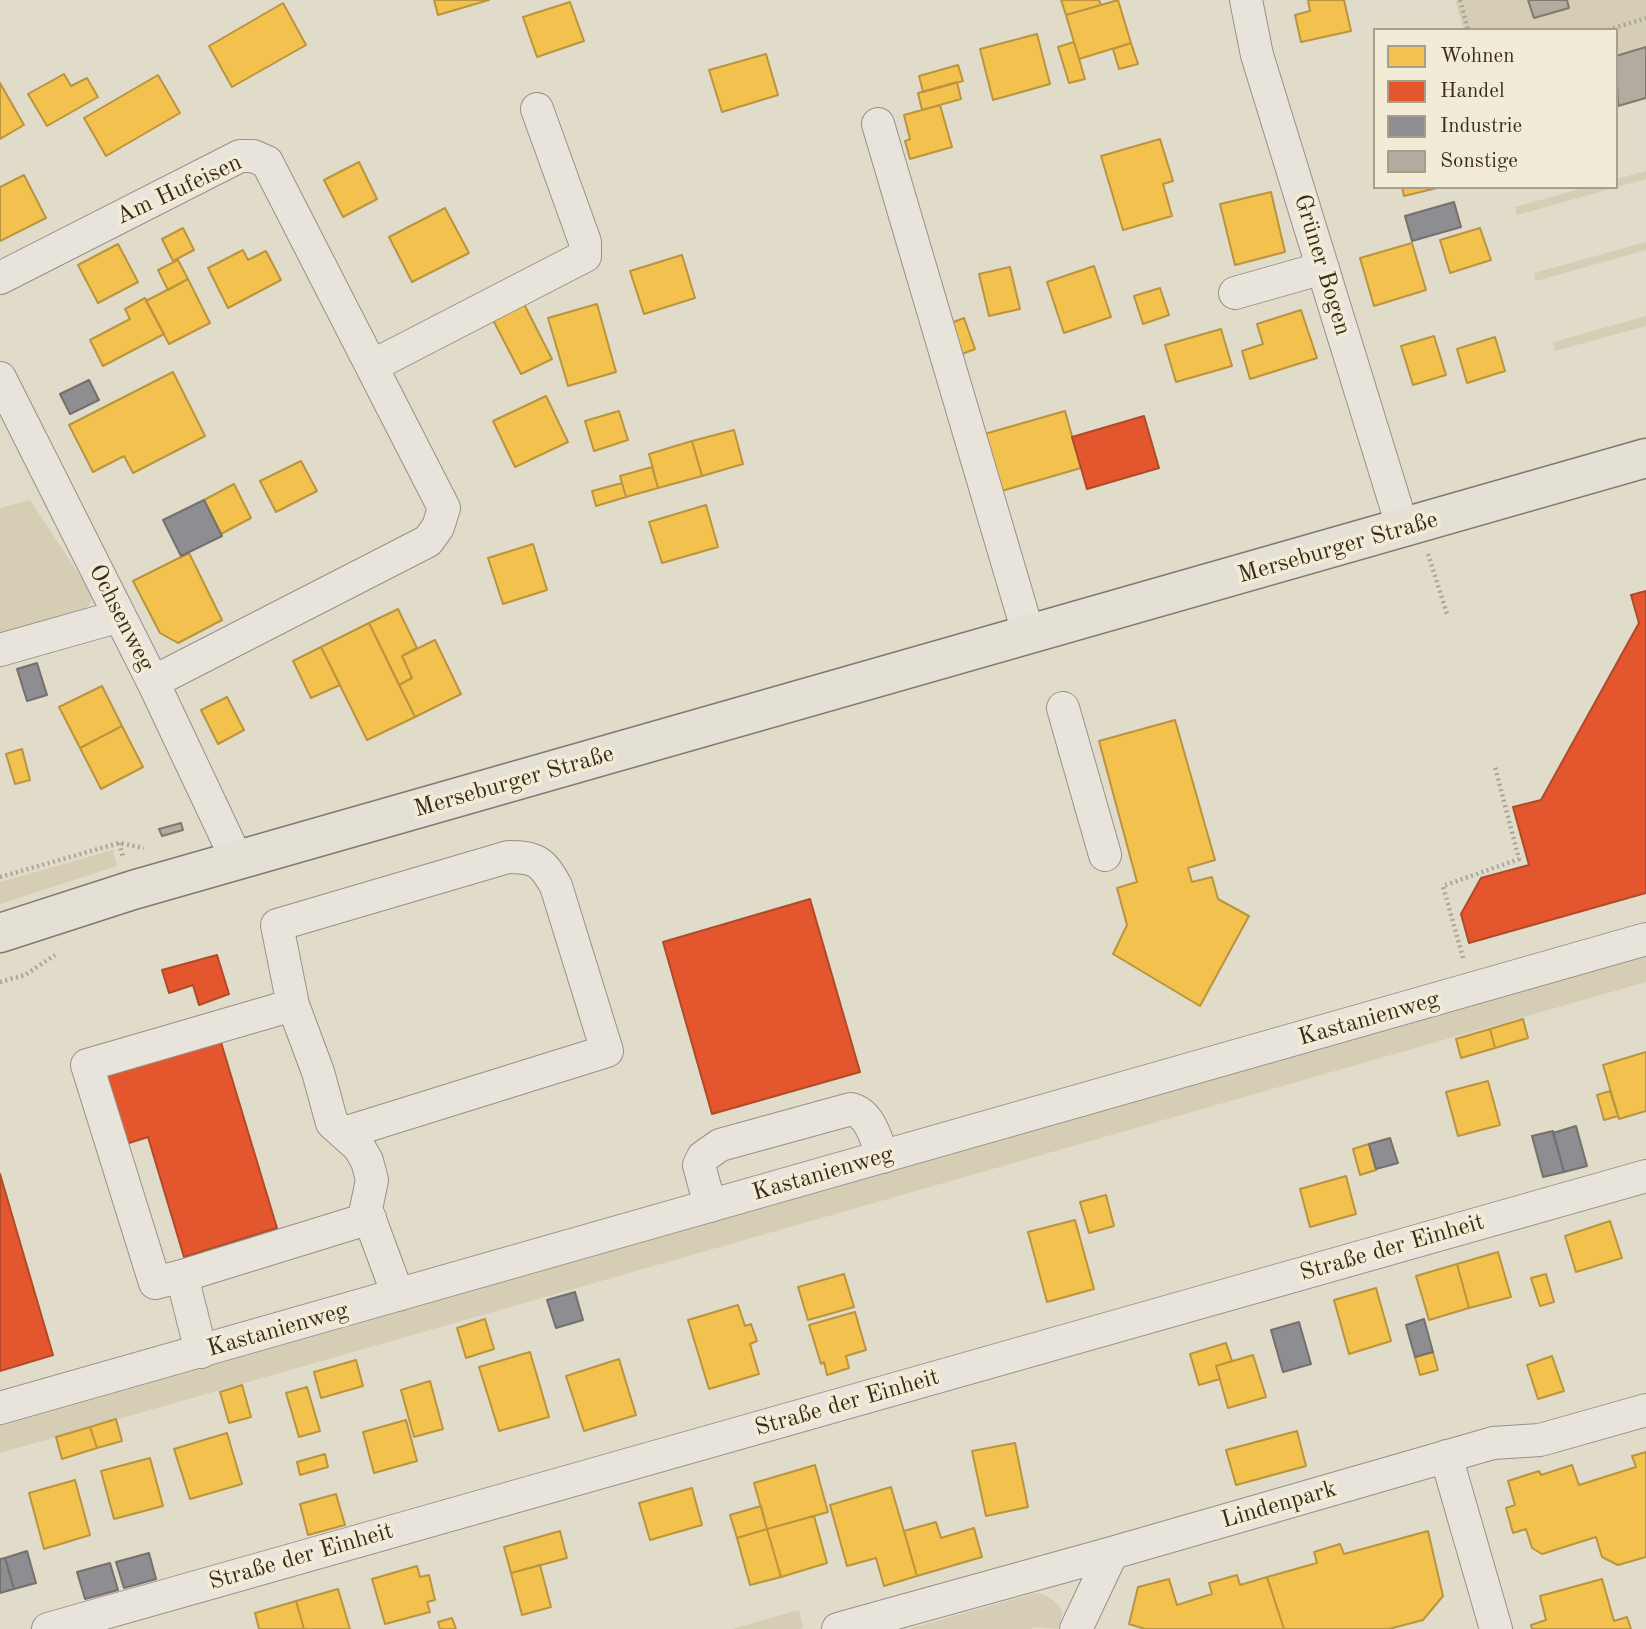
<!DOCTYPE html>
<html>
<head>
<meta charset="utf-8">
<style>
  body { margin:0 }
  #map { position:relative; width:1646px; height:1629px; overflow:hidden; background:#e1dbca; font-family:"Old Standard TT",serif }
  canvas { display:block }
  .legend { position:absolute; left:1373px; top:28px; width:245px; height:161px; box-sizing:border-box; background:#f2ebd6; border:2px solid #a89e8a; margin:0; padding:9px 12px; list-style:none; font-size:21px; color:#382b19 }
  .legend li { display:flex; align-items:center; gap:14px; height:35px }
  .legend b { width:35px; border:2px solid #a89e8a }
</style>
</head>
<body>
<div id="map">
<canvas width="1646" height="1629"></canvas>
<ul class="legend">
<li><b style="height:19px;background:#f2c14e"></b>Wohnen</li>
<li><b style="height:19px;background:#e4572e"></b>Handel</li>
<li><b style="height:19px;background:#8d8d92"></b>Industrie</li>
<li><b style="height:19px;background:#b1ac9f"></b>Sonstige</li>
</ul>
</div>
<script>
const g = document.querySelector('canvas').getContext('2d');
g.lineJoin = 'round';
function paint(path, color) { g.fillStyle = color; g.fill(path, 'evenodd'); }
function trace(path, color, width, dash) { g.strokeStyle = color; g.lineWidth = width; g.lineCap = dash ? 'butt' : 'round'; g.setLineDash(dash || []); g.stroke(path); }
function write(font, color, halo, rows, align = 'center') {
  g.font = font + ' "Old Standard TT",serif'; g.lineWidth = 7; g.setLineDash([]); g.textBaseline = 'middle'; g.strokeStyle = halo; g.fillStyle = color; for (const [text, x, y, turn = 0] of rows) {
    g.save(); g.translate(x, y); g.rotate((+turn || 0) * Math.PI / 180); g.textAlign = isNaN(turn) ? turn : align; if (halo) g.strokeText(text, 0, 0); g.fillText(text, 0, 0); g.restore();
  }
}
const green = new Path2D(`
  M 1455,0 L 1646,0 L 1646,95 L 1616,103 L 1616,30 L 1464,30 Z
  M 1646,171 L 1646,179 L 1517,215 L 1515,207 L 1587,187 L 1616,187 L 1616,179 Z
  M 1646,242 L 1646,250 L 1536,281 L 1534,273 Z
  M 1646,316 L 1646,326 L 1555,351 L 1553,342 Z
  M 30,500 L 94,597 L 82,617 L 0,639 L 0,508 Z
  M 113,850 L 117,866 L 0,904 L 0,882 Z
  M 1646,956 L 1646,982 L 0,1453 L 0,1423 Z
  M 1036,1593 C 1049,1594 1056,1602 1063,1612 L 1058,1629 L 1033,1627 L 1032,1629 L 908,1629 Z
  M 799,1610 L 803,1627 L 800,1629 L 732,1629 Z`);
const homes = new Path2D(`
  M 434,0 L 489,0 L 438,15 Z
  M 1061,0 L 1099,0 L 1101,5 L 1066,15 Z
  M 1118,0 L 1131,43 L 1079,59 L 1066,15 Z
  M 1308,0 L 1344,0 L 1351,31 L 1301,42 L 1295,15 L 1310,11 Z
  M 570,2 L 584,41 L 537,57 L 523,17 Z
  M 283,3 L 306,45 L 232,87 L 209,46 Z
  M 1037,34 L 1050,84 L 993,100 L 980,49 Z
  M 1074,42 L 1085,79 L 1069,83 L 1058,47 Z
  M 1131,43 L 1138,64 L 1119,69 L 1113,49 Z
  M 766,54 L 778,95 L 722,112 L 709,70 Z
  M 958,65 L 963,81 L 923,92 L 919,76 Z
  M 64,74 L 71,86 L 87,78 L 98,97 L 47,126 L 28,94 Z
  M 158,75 L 180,113 L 106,156 L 84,118 Z
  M 957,82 L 961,99 L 922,110 L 918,93 Z
  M 0,83 L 24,125 L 0,139 Z
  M 940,105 L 952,147 L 910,159 L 905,141 L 910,139 L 904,115 Z
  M 1160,139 L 1173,181 L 1163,184 L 1172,216 L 1123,230 L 1101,156 Z
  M 359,162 L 377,199 L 343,217 L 324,180 Z
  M 24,175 L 46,218 L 0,241 L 0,187 Z
  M 1402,187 L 1441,187 L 1404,196 Z
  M 1271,192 L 1285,252 L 1235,265 L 1220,204 Z
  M 445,208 L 469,253 L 412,282 L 389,237 Z
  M 183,228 L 194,250 L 173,261 L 162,239 Z
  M 1480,228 L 1491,260 L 1450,273 L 1440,240 Z
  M 1412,243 L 1426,290 L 1374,306 L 1360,258 Z
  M 118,244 L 138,282 L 98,303 L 78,265 Z
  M 243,250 L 248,260 L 266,251 L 281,280 L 228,308 L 208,268 Z
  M 682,255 L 695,298 L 644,314 L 630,271 Z
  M 178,260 L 188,279 L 168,290 L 158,270 Z
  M 1094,266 L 1111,317 L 1064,333 L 1047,282 Z
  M 1010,267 L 1020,309 L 989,316 L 979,274 Z
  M 188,279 L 210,323 L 169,344 L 146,301 Z
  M 1160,288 L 1169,315 L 1143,324 L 1134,296 Z
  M 145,298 L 164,334 L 103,366 L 90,340 L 130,319 L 125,309 Z
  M 523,302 L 552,359 L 521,374 L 492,318 Z
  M 597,304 L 616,372 L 568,386 L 548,318 Z
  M 1301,310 L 1317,358 L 1250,379 L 1242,351 L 1263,344 L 1257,324 Z
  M 964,318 L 975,349 L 957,356 L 946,325 Z
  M 1221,329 L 1232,366 L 1176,382 L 1165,345 Z
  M 1434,336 L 1446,375 L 1413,385 L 1401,346 Z
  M 1495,337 L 1505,371 L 1467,383 L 1457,349 Z
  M 173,372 L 205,436 L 133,473 L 124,456 L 93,472 L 69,425 Z
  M 546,396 L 568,442 L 515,467 L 493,421 Z
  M 619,411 L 628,440 L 594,451 L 585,421 Z
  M 1065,411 L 1081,468 L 998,492 L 981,435 Z
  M 734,430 L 743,464 L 702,476 L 692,441 Z
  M 692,441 L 702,476 L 658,488 L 649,454 Z
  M 301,461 L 317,491 L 276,512 L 260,481 Z
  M 652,467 L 658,488 L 626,497 L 620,476 Z
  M 622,483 L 626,497 L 596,506 L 592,491 Z
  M 234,484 L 251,518 L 221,534 L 204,500 Z
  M 706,505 L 718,547 L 662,563 L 649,522 Z
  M 533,544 L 547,590 L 503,604 L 488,558 Z
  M 189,553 L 222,620 L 178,643 L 160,633 L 133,581 Z
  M 398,609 L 417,648 L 402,656 L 412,678 L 399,685 L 369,623 Z
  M 369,623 L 415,717 L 367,740 L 321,647 Z
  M 435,640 L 461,694 L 415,717 L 399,685 L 412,678 L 402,656 Z
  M 321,647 L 340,685 L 311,698 L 293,661 Z
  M 102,686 L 122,726 L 80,748 L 59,707 Z
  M 227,697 L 244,730 L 218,744 L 201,710 Z
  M 1175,720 L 1215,860 L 1188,868 L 1192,882 L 1212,877 L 1218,899 L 1249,916 L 1200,1006 L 1113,954 L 1127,925 L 1117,888 L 1137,882 L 1099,741 Z
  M 122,726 L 143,767 L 101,789 L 80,748 Z
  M 22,749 L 30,780 L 15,784 L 6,754 Z
  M 1523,1019 L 1528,1038 L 1495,1048 L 1490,1029 Z
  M 1490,1029 L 1495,1048 L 1461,1058 L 1456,1039 Z
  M 1646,1052 L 1646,1111 L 1619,1119 L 1603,1065 Z
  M 1488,1081 L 1500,1125 L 1458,1136 L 1446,1092 Z
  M 1610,1091 L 1618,1116 L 1604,1120 L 1597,1095 Z
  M 1369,1144 L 1376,1170 L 1360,1175 L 1353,1149 Z
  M 1346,1176 L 1356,1214 L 1310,1227 L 1300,1189 Z
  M 1106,1195 L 1114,1226 L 1089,1233 L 1080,1202 Z
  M 1075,1220 L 1094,1289 L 1047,1302 L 1028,1232 Z
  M 1610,1221 L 1622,1258 L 1576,1272 L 1565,1236 Z
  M 1498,1252 L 1511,1297 L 1469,1308 L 1457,1264 Z
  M 1457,1264 L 1469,1308 L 1429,1320 L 1416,1276 Z
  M 844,1274 L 854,1307 L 808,1320 L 798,1287 Z
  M 1546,1274 L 1554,1302 L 1540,1306 L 1531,1278 Z
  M 1376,1288 L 1391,1341 L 1349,1354 L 1334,1300 Z
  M 738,1305 L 745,1326 L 751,1324 L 757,1341 L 750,1344 L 759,1374 L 709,1389 L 688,1320 Z
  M 855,1312 L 866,1350 L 846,1356 L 849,1368 L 827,1375 L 824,1362 L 821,1364 L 809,1325 Z
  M 485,1319 L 494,1349 L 466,1358 L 457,1328 Z
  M 1226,1343 L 1232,1361 L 1216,1366 L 1220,1379 L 1199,1385 L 1190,1354 Z
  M 530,1352 L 549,1417 L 499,1431 L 479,1367 Z
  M 1433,1352 L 1438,1370 L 1420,1375 L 1415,1357 Z
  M 1253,1355 L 1266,1397 L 1228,1408 L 1216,1366 Z
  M 1552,1356 L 1564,1391 L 1538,1399 L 1527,1365 Z
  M 619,1359 L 636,1415 L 584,1431 L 566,1376 Z
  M 356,1360 L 363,1386 L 321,1398 L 314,1372 Z
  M 430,1381 L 443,1429 L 414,1437 L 401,1390 Z
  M 242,1385 L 251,1417 L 229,1423 L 220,1392 Z
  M 307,1387 L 320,1431 L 299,1437 L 286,1393 Z
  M 116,1419 L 122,1441 L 97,1448 L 90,1427 Z
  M 406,1420 L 417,1461 L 374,1473 L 363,1432 Z
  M 90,1427 L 97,1448 L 62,1459 L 56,1437 Z
  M 1297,1431 L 1306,1466 L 1236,1485 L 1226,1450 Z
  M 227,1433 L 242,1484 L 190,1499 L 174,1449 Z
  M 1015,1443 L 1028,1507 L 986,1516 L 972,1451 Z
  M 1646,1452 L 1646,1557 L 1618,1565 L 1602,1557 L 1596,1537 L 1542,1554 L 1532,1548 L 1526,1529 L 1513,1533 L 1506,1508 L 1515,1505 L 1508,1481 L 1539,1471 L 1541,1475 L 1572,1465 L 1579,1485 L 1636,1467 L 1632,1456 Z
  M 325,1454 L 328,1467 L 300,1475 L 297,1462 Z
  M 150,1458 L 163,1506 L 114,1519 L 101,1471 Z
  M 815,1465 L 828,1512 L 767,1529 L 754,1483 Z
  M 75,1480 L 90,1535 L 44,1549 L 29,1493 Z
  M 891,1487 L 917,1576 L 884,1586 L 876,1558 L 847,1566 L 830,1505 Z
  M 692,1488 L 702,1525 L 650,1540 L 639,1503 Z
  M 336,1494 L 345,1525 L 308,1535 L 300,1504 Z
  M 761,1506 L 767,1529 L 737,1538 L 730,1515 Z
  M 814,1516 L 827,1563 L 781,1577 L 767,1529 Z
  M 936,1522 L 941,1538 L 974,1528 L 982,1557 L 917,1576 L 904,1531 Z
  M 767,1529 L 781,1577 L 750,1585 L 737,1538 Z
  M 560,1531 L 567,1558 L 511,1573 L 504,1547 Z
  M 1428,1531 L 1443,1596 L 1423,1620 L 1389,1629 L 1284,1629 L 1267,1577 L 1317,1563 L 1314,1552 L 1340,1544 L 1344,1554 Z
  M 540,1565 L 551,1607 L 522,1615 L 511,1573 Z
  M 417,1566 L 420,1577 L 429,1575 L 435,1600 L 427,1602 L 430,1612 L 385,1624 L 372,1579 Z
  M 1237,1575 L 1240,1585 L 1267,1577 L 1284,1629 L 1145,1629 L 1129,1624 L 1138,1587 L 1169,1579 L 1177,1605 L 1212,1594 L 1209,1583 Z
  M 1602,1579 L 1614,1621 L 1627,1617 L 1631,1629 L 1532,1629 L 1531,1625 L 1546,1620 L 1540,1596 Z
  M 338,1589 L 350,1629 L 304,1629 L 296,1601 Z
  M 296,1601 L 304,1629 L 259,1629 L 255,1613 Z
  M 452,1618 L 456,1629 L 440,1629 L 438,1622 Z`);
const shops = new Path2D(`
  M 1144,416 L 1159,468 L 1087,489 L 1072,437 Z
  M 1646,591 L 1646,893 L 1469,943 L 1461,914 L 1481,878 L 1529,865 L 1513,807 L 1541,800 L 1639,623 L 1631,595 Z
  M 810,899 L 860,1072 L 712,1114 L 663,942 Z
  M 217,955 L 229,994 L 199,1005 L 193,985 L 169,993 L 162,970 Z
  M 220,1039 L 277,1228 L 184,1257 L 148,1137 L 126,1144 L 105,1074 Z
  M 0,1174 L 53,1355 L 0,1371 Z`);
const industry = new Path2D(`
  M 1454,202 L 1461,227 L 1412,241 L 1405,216 Z
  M 89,380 L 99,400 L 70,414 L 60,394 Z
  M 204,500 L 222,536 L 181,556 L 163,520 Z
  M 37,663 L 47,695 L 27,701 L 17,669 Z
  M 1576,1126 L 1587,1166 L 1564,1172 L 1553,1133 Z
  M 1553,1131 L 1564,1172 L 1543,1177 L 1532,1136 Z
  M 1390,1138 L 1398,1163 L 1376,1169 L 1369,1144 Z
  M 575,1292 L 583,1320 L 556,1328 L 547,1300 Z
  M 1424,1319 L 1433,1352 L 1415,1357 L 1406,1325 Z
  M 1299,1322 L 1311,1364 L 1283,1372 L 1271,1330 Z
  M 27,1551 L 36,1583 L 14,1589 L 5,1558 Z
  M 149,1553 L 156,1579 L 124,1588 L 116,1562 Z
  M 5,1558 L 14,1589 L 0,1593 L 0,1559 Z
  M 110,1563 L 118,1590 L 85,1599 L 77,1572 Z`);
const building = new Path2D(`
  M 1528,0 L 1567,0 L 1569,8 L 1534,18 Z
  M 1646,47 L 1646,98 L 1618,106 L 1616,56 Z
  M 181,823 L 183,830 L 162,836 L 159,829 Z`);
const path = new Path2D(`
  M 1460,0 L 1468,30
  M 1608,30 L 1646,18
  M 1428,554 L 1447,614
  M 119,843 L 123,857
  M 0,877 L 119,843 L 144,848
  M 1463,958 L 1443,886 L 1519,859 L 1495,767
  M 0,982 L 25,975 L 55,955`);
const minor = new Path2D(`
  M 1246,0 L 1257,55 L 1403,529
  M 878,124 L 1029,636
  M 0,278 L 240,156 L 253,156 L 267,162 L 444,508 L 438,527 L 428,541 L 153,682
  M 1235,293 L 1323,268
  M 372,366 L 585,256 L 585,242 L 537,109
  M 0,378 L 153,682 L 237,860
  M 0,650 L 120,616
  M 1063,708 L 1105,855
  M 293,1005 L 277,925 L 508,857 C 536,857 542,861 556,886 L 607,1051 L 344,1133
  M 710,1206 L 699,1165 L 703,1157 L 720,1145 L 851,1109 C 871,1114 876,1140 883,1157
  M 182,1276 L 370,1218
  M 201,1352 L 182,1276 L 155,1283 L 87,1065 L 293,1005 L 318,1072 L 332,1123 L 359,1147 L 367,1161 L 372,1180 L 366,1209 L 398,1295
  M 0,1408 L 1646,939
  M 1446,1456 L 1496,1629
  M 48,1629 L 1646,1176
  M 838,1629 L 1112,1553 L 1493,1443 L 1540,1440 L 1646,1410
  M 1076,1629 L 1112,1553`);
const major = new Path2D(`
  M 0,933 L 133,890 L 1646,458`);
const streetNames = [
  ["Am Hufeisen",179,190,-25],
  ["Grüner Bogen",1322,265,73],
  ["Merseburger Straße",1338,548,-16],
  ["Ochsenweg",121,618,63],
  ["Merseburger Straße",514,782,-16],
  ["Kastanienweg",1369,1019,-16],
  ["Kastanienweg",823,1174,-16],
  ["Straße der Einheit",1392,1248,-16],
  ["Kastanienweg",278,1330,-16],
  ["Straße der Einheit",847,1403,-16],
  ["Lindenpark",1279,1505,-16],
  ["Straße der Einheit",301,1557,-16]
];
paint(green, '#d6cdb5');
paint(homes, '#f2c14e');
trace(homes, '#ba943e', 2);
paint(shops, '#e4572e');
trace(shops, '#b04a28', 2);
paint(industry, '#8d8d92');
trace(industry, '#74706e', 2);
paint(building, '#b1ac9f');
trace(building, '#7f796e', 2);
trace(minor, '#979186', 34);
trace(major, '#7f796e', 41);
trace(path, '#a8a59c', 4.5, [2, 3.5]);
trace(minor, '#e8e4dc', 32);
trace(major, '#e4e0d6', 38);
write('24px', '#382b19', '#f2ebd6', streetNames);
</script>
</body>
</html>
